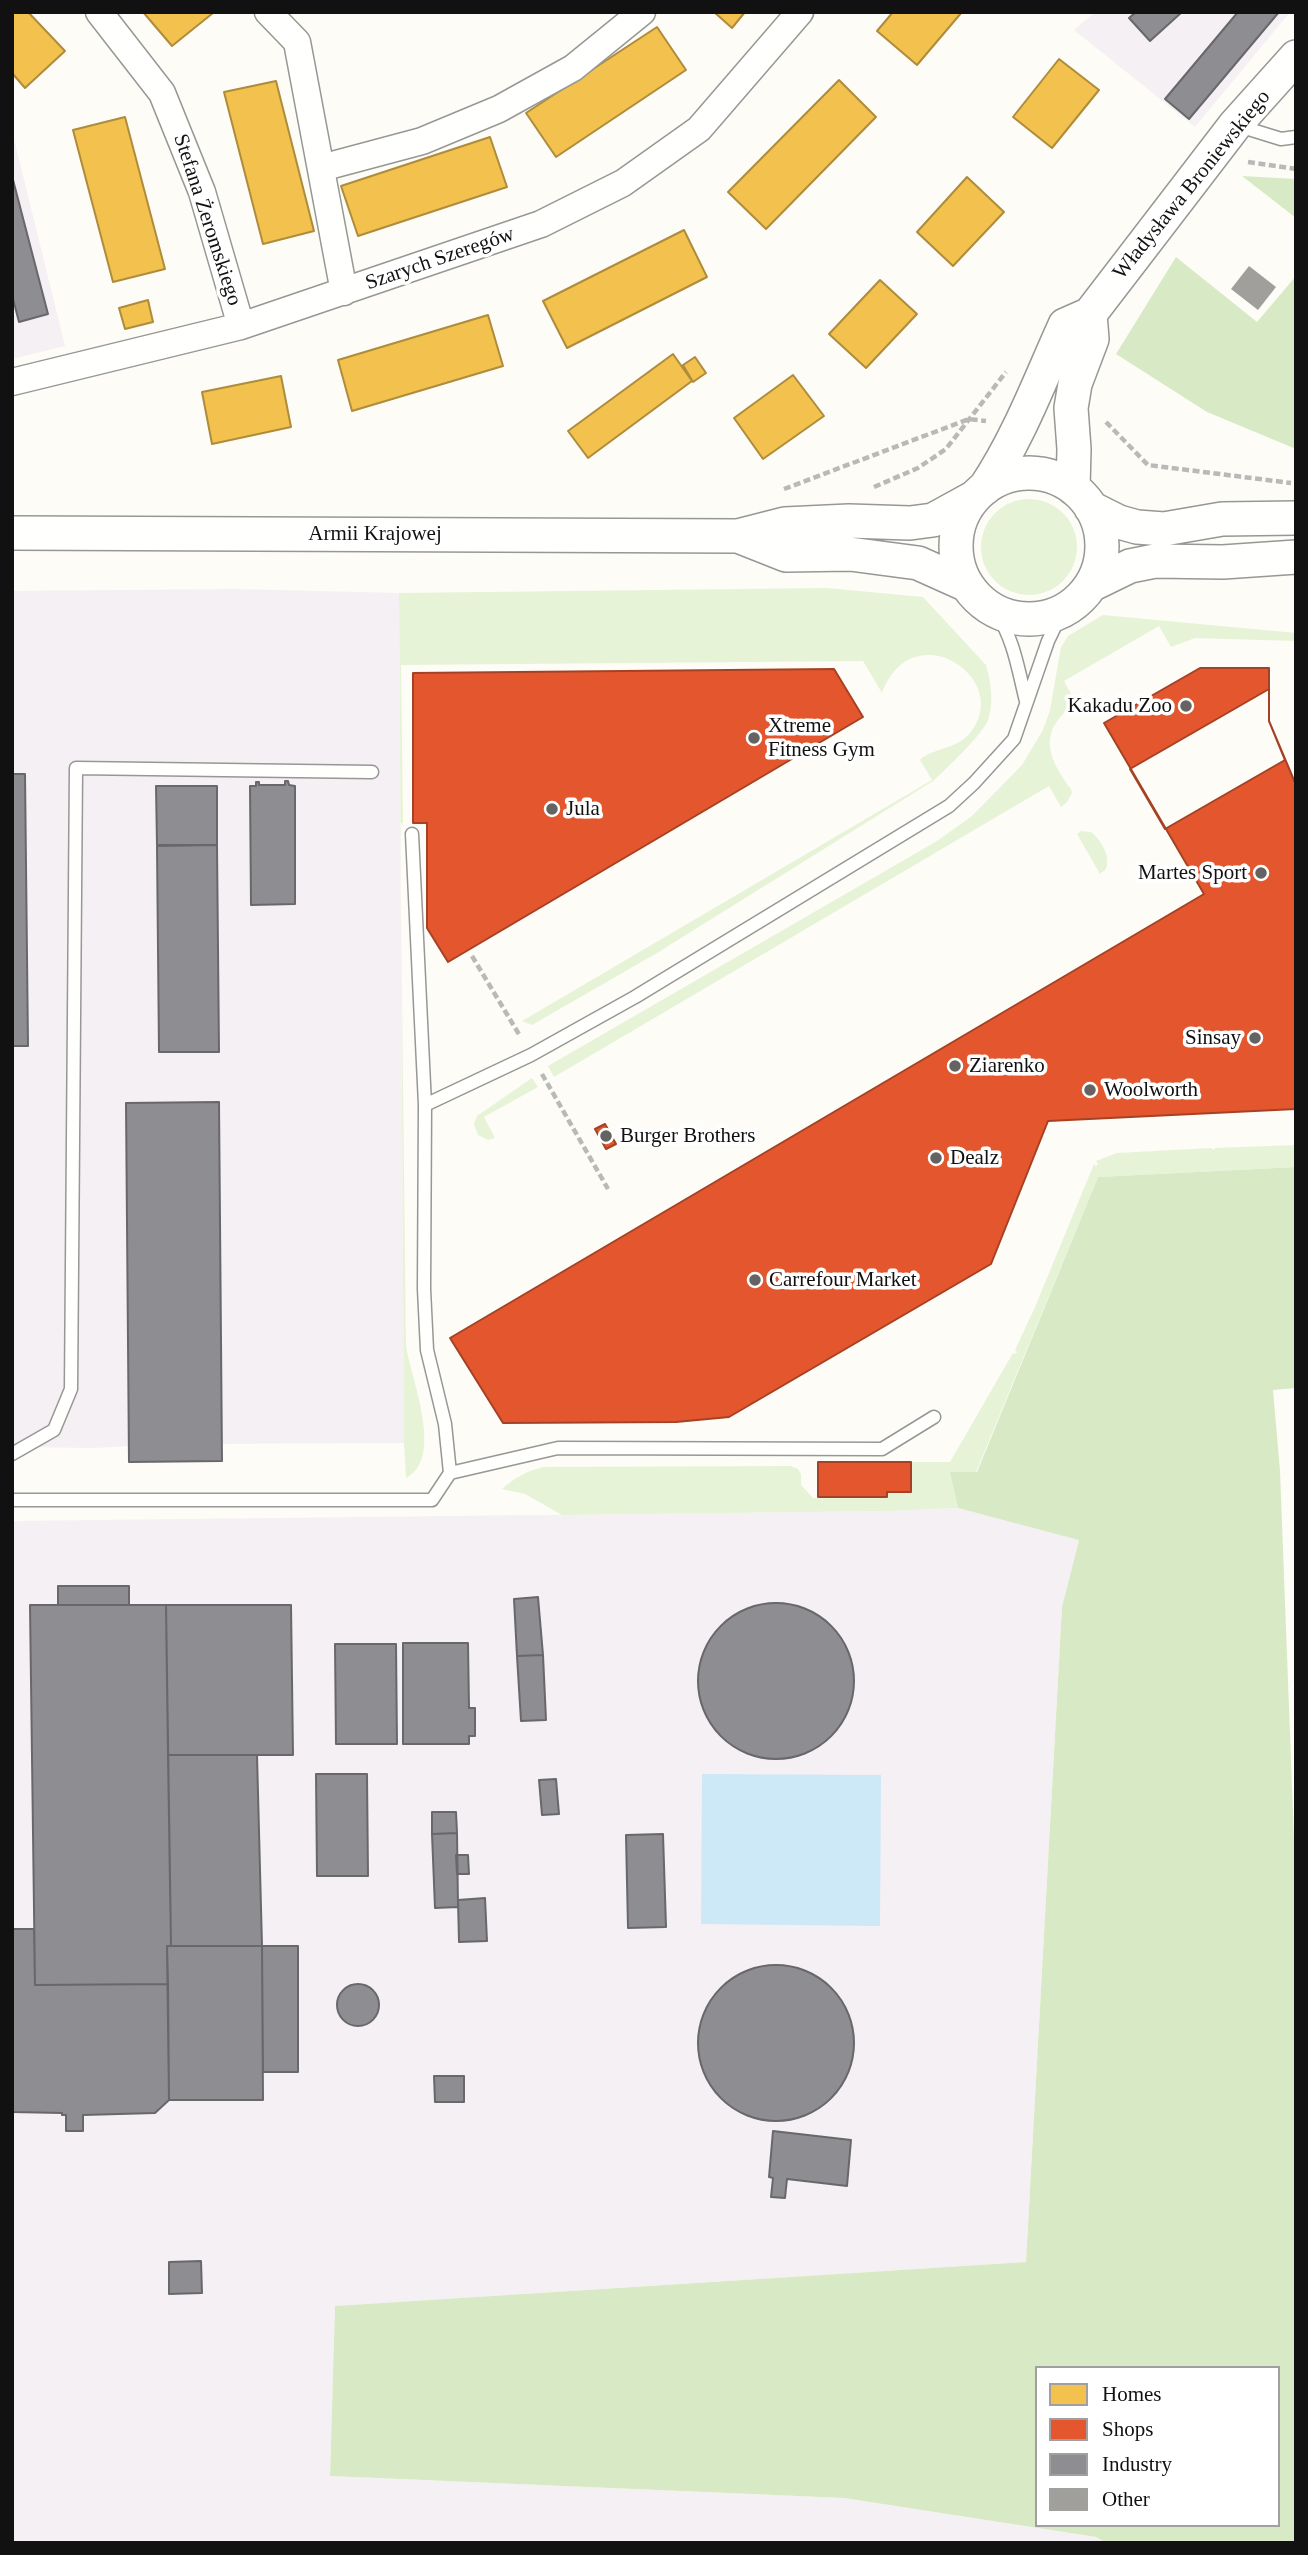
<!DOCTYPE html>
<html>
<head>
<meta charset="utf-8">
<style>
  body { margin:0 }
  #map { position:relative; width:1308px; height:2555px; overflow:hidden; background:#fdfcf7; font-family:"Times New Roman",serif }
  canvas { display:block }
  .frame { position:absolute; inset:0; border:14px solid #111; pointer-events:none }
  .legend { position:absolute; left:1035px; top:2366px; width:245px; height:161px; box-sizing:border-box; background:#fff; border:2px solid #a0a0a0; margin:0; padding:9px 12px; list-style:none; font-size:21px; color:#111 }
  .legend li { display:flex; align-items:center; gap:14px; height:35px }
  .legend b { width:35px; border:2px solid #a0a0a0 }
</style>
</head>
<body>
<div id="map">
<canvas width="1308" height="2555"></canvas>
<div class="frame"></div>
<ul class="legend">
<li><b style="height:19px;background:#f2c14e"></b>Homes</li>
<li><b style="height:19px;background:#e4572e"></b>Shops</li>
<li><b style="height:19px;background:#8d8d92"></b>Industry</li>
<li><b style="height:19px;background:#a19f9c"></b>Other</li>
</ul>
</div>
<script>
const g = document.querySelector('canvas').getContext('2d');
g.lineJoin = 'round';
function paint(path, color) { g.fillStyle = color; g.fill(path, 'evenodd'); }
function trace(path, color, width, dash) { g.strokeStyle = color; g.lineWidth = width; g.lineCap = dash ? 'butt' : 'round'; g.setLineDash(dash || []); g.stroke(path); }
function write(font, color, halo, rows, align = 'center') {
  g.font = font + ' "Times New Roman",serif'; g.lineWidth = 7; g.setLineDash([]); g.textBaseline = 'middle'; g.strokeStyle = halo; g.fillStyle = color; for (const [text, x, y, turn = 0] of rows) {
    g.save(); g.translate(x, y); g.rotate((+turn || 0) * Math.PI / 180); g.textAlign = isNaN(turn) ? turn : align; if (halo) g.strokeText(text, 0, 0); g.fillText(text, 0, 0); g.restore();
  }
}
const industrial = new Path2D(`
  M 1095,12 L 1290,12 L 1195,127 L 1074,30 Z
  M 12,131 L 65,346 L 12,359 Z
  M 236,589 L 399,593 L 404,1443 L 170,1444 L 94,1448 L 12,1447 L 12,591 Z
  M 958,1508 L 1079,1539 L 1062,1607 L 1026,2262 L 335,2306 L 330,2476 L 844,2498 L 1096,2537 L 1107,2543 L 12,2543 L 12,1521 L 889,1511 Z`);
const green = new Path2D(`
  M981 547a48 48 0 1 1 96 0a48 48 0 1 1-96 0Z
  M 827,588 L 923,597 L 986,665 C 991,681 994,703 988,720 C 982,735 946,769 933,781 L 657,953 L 532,1025 L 522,1021 L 932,780 L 920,760 C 936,746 955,751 971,732 C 1013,678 912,612 882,693 L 863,661 L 401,665 L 403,823 L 400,824 L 406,1346 C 411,1379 445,1458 406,1478 L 404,1443 L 399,593 Z
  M 1103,615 L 1296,633 L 1296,641 L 1195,638 L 1171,647 L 1159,626 L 1064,681 L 1076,703 C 1038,730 1046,756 1071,789 L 1072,793 L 1067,802 L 1061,807 L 1049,786 L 554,1077 L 548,1066 L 937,841 L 972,816 L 1022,765 L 1043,730 L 1050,710 L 1061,647 L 1068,636 Z
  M 1081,831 L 1091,832 C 1101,840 1111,856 1106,869 L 1100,874 L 1077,834 Z
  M 532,1078 L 538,1087 L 484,1117 L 495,1138 L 488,1140 L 478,1135 L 474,1124 L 477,1116 Z
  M 1296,1145 L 1296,1167 L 1098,1177 L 976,1472 L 951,1473 L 958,1508 L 889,1511 L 562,1515 L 525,1494 L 502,1489 C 514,1478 527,1471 543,1467 L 791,1466 L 798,1469 L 801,1474 L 801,1485 L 813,1498 L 886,1497 L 887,1492 L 911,1492 L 911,1462 L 950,1462 L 1013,1353 L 1015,1354 L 1017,1352 L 1015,1350 L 1035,1307 L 1094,1164 L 1096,1166 L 1098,1164 L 1096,1161 L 1117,1153 L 1211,1148 L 1214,1150 L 1215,1148 Z`);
const forest = new Path2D(`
  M 1242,176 L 1296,179 L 1296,218 Z
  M 1176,257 L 1257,322 L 1296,276 L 1296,449 L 1207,412 L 1116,354 Z
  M 1296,1167 L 1296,1388 L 1273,1390 L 1280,1471 L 1296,1891 L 1296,2543 L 1107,2543 L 1096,2537 L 844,2498 L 330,2476 L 335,2306 L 1026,2262 L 1062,1607 L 1079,1540 L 958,1508 L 950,1472 L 977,1472 L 1098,1177 ZM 1037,2368 L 1278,2368 L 1278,2525 L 1037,2525 Z`);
const water = new Path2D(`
  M 702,1774 L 881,1775 L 880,1926 L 701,1924 Z`);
const homes = new Path2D(`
  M 12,12 L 28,12 L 65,51 L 25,88 L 12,73 Z
  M 143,12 L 212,12 L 213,13 L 172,46 Z
  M 714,12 L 745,12 L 732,28 Z
  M 893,12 L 962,12 L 917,65 L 877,31 Z
  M 657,27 L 686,70 L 556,157 L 526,113 Z
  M 1059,59 L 1099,90 L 1052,148 L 1013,117 Z
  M 839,80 L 876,117 L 766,229 L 728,192 Z
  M 276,81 L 314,231 L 263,244 L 224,92 Z
  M 125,117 L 165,269 L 113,282 L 73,130 Z
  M 490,137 L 507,187 L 358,236 L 341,186 Z
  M 967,177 L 1004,212 L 953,266 L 917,232 Z
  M 684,230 L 707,277 L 567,348 L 543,301 Z
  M 880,280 L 917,314 L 866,368 L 829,334 Z
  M 148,300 L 153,322 L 125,329 L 119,308 Z
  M 488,315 L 503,366 L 352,411 L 338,360 Z
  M 673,354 L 692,381 L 588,458 L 568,431 Z
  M 695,357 L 706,373 L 693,382 L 683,365 Z
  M 793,375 L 824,416 L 763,459 L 734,418 Z
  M 281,376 L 291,427 L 212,444 L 202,392 Z`);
const shops = new Path2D(`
  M 1200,668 L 1269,668 L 1269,721 L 1296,785 L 1296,1109 L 1048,1121 L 991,1264 L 729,1417 L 676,1422 L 503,1423 L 450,1338 L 1204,894 L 1104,723 Z
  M 834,669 L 863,717 L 448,962 L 427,928 L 427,823 L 413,823 L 413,673 Z
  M 1269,689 L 1269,721 L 1285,760 L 1165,829 L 1130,769 Z
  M 605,1124 L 616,1144 L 606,1149 L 595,1129 Z
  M 818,1462 L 911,1462 L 911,1492 L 887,1492 L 887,1497 L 818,1497 Z`);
const industry = new Path2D(`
  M 1136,12 L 1182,12 L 1150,41 L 1129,18 Z
  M 1238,12 L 1279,12 L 1189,119 L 1165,99 Z
  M 12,176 L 48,314 L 19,322 L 12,295 Z
  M 12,774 L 25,774 L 28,1046 L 12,1046 Z
  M 285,781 L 288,781 L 289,785 L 295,786 L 295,904 L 251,905 L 250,786 L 256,786 L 256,782 L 259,782 L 259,785 L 285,785 Z
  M 156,786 L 217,786 L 217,845 L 157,845 Z
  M 217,845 L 219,1052 L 159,1052 L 157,846 Z
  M 219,1102 L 222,1461 L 129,1462 L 126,1103 Z
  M 58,1586 L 129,1586 L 129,1605 L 58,1605 Z
  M 538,1597 L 543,1655 L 517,1656 L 514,1599 Z
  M698 1681a78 78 0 1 1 156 0a78 78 0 1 1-156 0Z
  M 30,1605 L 166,1605 L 171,1946 L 167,1946 L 168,1984 L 35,1985 Z
  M 166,1605 L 291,1605 L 293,1755 L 168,1755 Z
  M 403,1643 L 468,1643 L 469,1708 L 475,1708 L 475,1736 L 469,1736 L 469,1744 L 403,1744 Z
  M 335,1644 L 396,1644 L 397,1744 L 336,1744 Z
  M 543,1655 L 546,1720 L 521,1721 L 517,1656 Z
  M 168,1755 L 257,1755 L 262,1946 L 171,1946 Z
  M 316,1774 L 367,1774 L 368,1876 L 317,1876 Z
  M 556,1779 L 559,1814 L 542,1815 L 539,1780 Z
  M 432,1812 L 456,1812 L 457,1833 L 432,1834 Z
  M 457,1833 L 458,1907 L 435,1908 L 432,1834 Z
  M 663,1834 L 666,1927 L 628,1928 L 626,1835 Z
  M 456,1855 L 468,1855 L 469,1874 L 457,1874 Z
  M 485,1898 L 487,1941 L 459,1942 L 458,1900 Z
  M 12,1929 L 34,1929 L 35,1985 L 168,1984 L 169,2100 L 155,2113 L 83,2115 L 83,2131 L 66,2131 L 66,2115 L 62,2115 L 62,2113 L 12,2112 Z
  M 167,1946 L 262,1946 L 263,2100 L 169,2100 Z
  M 262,1946 L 298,1946 L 298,2072 L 263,2072 Z
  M698 2043a78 78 0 1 1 156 0a78 78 0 1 1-156 0Z
  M337 2005a21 21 0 1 1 42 0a21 21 0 1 1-42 0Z
  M 434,2076 L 464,2076 L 464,2102 L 435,2102 Z
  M 773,2131 L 851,2140 L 847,2186 L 787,2179 L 785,2198 L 771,2197 L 773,2178 L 769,2177 Z
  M 201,2261 L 202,2293 L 169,2294 L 169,2262 Z`);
const building = new Path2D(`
  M 1249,266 L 1276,287 L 1258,310 L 1231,289 Z`);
const path = new Path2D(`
  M 1248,162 L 1296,169
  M 1106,422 L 1148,465 L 1291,483
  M 874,487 L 918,468 L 946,449 L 1006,372
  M 784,489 L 969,419 L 986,421
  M 472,956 L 520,1036
  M 542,1074 L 608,1189`);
const service = new Path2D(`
  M 1239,126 L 1281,139 L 1296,137
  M 996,612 C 1014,640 1018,669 1026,701
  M 425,1105 L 531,1055 L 635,997 L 949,806 L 974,783 L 1014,739 L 1048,641 L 1062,612
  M 12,1454 L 54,1430 L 71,1389 L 76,768 L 372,772
  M 450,1473 L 558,1448 L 882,1449 L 934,1417
  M 12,1500 L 432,1500 L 450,1473 L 445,1424 L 427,1350 L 424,1289 L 425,1105 L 412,834`);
const minor = new Path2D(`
  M 99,12 L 162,93 L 202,192 L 241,326
  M 268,12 L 297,42 L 344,292
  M 321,168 L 422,141 L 499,109 L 573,68 L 642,12
  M 12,382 L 241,326 L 541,224 L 623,183 L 699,129 L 800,12`);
const tertiary = new Path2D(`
  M956 546a73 73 0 1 1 146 0a73 73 0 1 1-146 0Z
  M 985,488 C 1019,437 1040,380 1065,325 L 1090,314 L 1235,125 L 1296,57
  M 1073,488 L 1074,449 L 1071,408 L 1075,384 L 1092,339 L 1090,314
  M 1091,508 L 1119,522 L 1137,527 L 1164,529 L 1222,519 L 1296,518
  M 12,533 L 738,536 L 785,524 L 849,521 L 910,523 L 933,520 L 975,497
  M 738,536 L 786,555 L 850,554 L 918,563 L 967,585
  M 1091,585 L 1130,566 L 1155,561 L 1223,562 L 1296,557`);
const markers = [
  [1186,706,7,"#646362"],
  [754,738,7,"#646362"],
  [552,809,7,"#646362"],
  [1261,873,7,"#646362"],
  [1255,1038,7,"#646362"],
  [955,1066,7,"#646362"],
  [1090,1090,7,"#646362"],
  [606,1136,7,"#646362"],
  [936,1158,7,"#646362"],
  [755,1280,7,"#646362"]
];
const streetNames = [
  ["Władysława Broniewskiego",1192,185,-51],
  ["Stefana Żeromskiego",207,220,72],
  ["Szarych Szeregów",440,259,-19],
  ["Armii Krajowej",375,534]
];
const poiNames = [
  ["Kakadu Zoo",1172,706,"right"],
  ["Xtreme",768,726],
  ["Fitness Gym",768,750],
  ["Jula",566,809],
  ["Martes Sport",1247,873,"right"],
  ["Sinsay",1241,1038,"right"],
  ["Ziarenko",969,1066],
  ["Woolworth",1104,1090],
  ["Burger Brothers",620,1136],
  ["Dealz",950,1158],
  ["Carrefour Market",769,1280]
];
paint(industrial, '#f5f0f3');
paint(green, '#e7f3d7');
paint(forest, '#d8eac5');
paint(water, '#cde8f7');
paint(homes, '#f2c14e');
trace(homes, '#ae8c3c', 2);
paint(shops, '#e4572e');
trace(shops, '#a54225', 2);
paint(industry, '#8d8d92');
trace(industry, '#68686b', 2);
paint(building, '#a19f9c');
trace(service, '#979795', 15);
trace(minor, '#979795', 29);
trace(tertiary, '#979795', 36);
trace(path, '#b9b9b8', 4.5, [7, 3.5]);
trace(service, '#fffffe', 12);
trace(minor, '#fffffe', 26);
trace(tertiary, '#fffffe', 33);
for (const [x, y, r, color] of markers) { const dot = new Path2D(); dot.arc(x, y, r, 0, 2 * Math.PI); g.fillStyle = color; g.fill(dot); trace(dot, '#fff', 2.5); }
write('21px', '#111', '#fff', streetNames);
write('21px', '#111', '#fff', poiNames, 'left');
</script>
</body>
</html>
